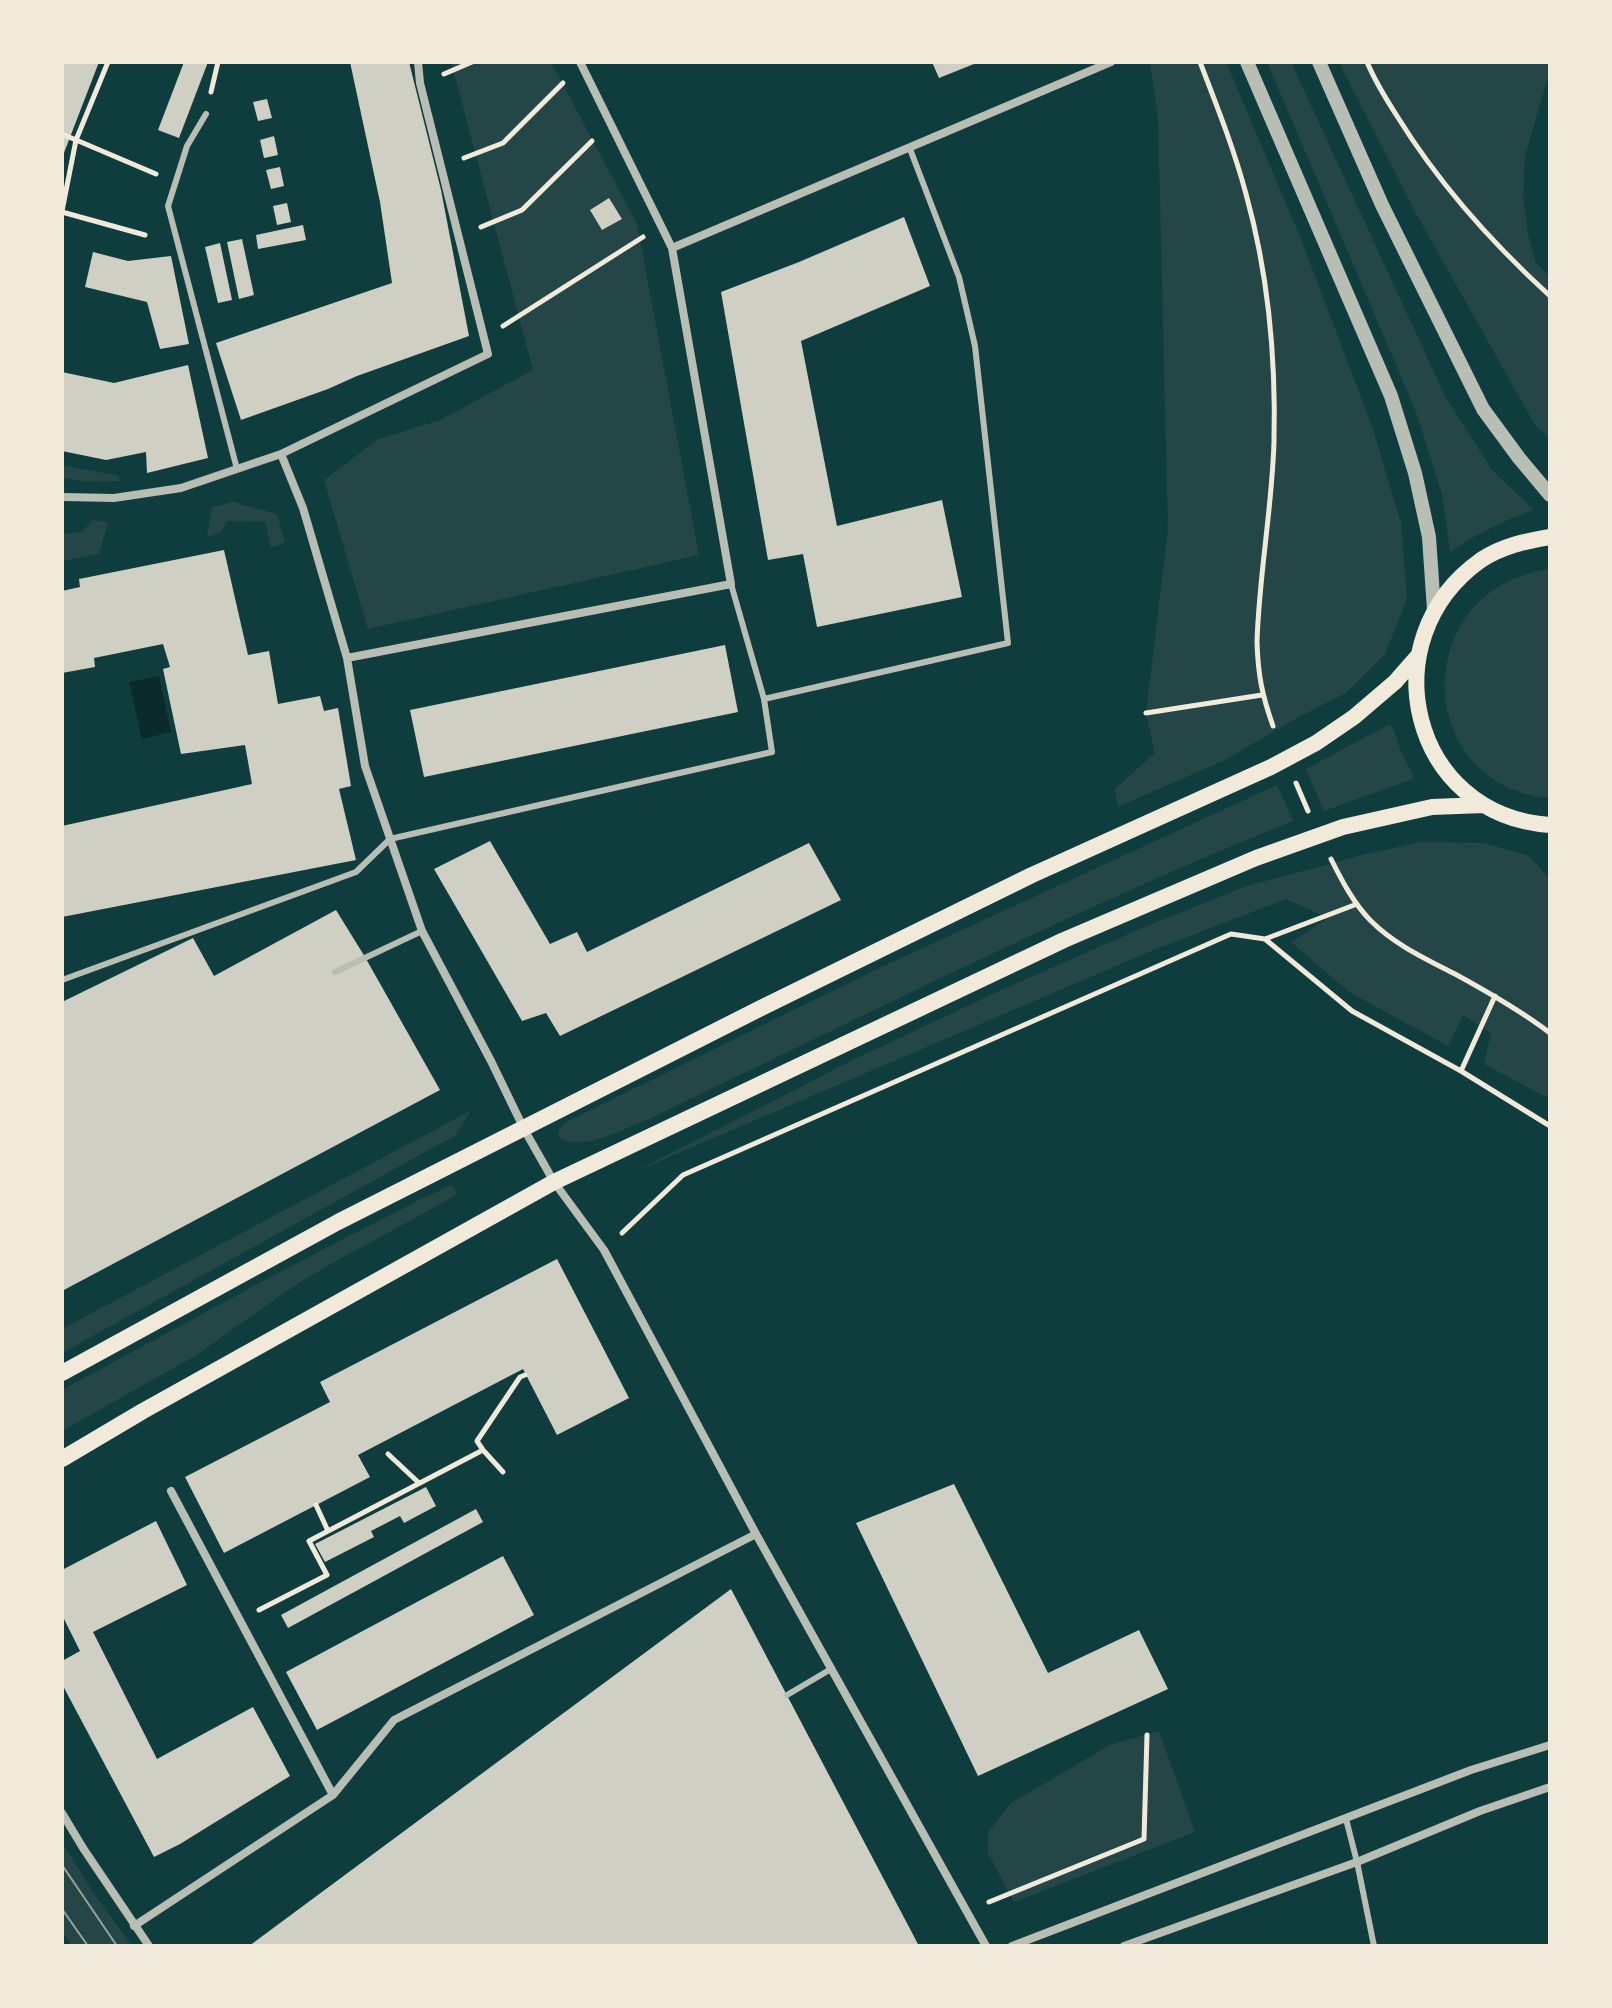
<!DOCTYPE html>
<html>
<head>
<meta charset="utf-8">
<style>
  body { margin:0 }
  #map { position:relative; width:1612px; height:2008px; overflow:hidden; background:#0f3d3e; font-family:"Golos Text",sans-serif }
  canvas { display:block }
  .frame { position:absolute; inset:0; border:64px solid #f1e9da; pointer-events:none }
</style>
</head>
<body>
<div id="map">
<canvas width="1612" height="2008"></canvas>
<div class="frame"></div>
</div>
<script>
const g = document.querySelector('canvas').getContext('2d');
g.lineJoin = 'round';
function paint(path, color) { g.fillStyle = color; g.fill(path, 'evenodd'); }
function trace(path, color, width, dash) { g.strokeStyle = color; g.lineWidth = width; g.lineCap = dash ? 'butt' : 'round'; g.setLineDash(dash || []); g.stroke(path); }
const green = new Path2D(`
  M 451,62 L 551,62 L 637,224 L 699,555 L 368,629 L 324,480 L 377,440 L 440,420 L 533,370 Z
  M 1150,62 L 1226,62 L 1301,239 L 1373,429 L 1401,523 L 1407,599 L 1385,654 L 1346,693 L 1295,719 L 1227,759 L 1118,807 L 1115,789 L 1155,753 L 1146,713 L 1168,530 L 1158,117 Z
  M 1267,62 L 1291,62 L 1445,396 L 1492,470 L 1534,510 C 1503,521 1477,533 1450,552 L 1442,494 L 1416,412 Z
  M 1339,62 L 1550,62 L 1549,74 L 1525,156 L 1523,194 L 1528,234 L 1536,263 L 1550,277 L 1550,439 L 1535,425 L 1414,210 Z
  M 62,465 L 119,476 L 119,481 L 88,482 L 62,478 Z
  M 233,502 L 277,514 L 285,542 L 271,548 L 265,522 L 227,521 L 221,532 L 207,537 L 212,507 Z
  M 93,520 L 108,522 L 99,554 L 62,561 L 62,534 L 82,532 Z
  M 1550,569 L 1550,798 C 1414,787 1406,589 1550,569 Z
  M 1390,724 L 1394,730 L 1401,752 L 1413,775 L 1413,779 L 1324,811 L 1306,769 Z
  M 1277,785 L 1293,821 C 1074,909 864,1016 651,1118 C 629,1127 579,1154 558,1136 L 559,1130 L 566,1122 L 875,970 Z
  M 1420,842 L 1484,843 L 1529,856 L 1550,879 L 1550,1099 L 1484,1064 L 1491,1033 L 1463,1015 L 1448,1046 L 1349,992 L 1291,942 L 1328,918 L 1286,899 L 1156,949 L 634,1172 L 855,1059 L 999,991 L 1140,929 L 1247,886 L 1362,855 Z
  M 470,1111 L 456,1135 L 62,1353 L 62,1329 Z
  M 450,1186 L 454,1187 L 456,1194 L 453,1197 L 329,1265 L 297,1284 L 195,1356 L 62,1431 L 62,1390 L 291,1266 L 423,1198 Z
  M 1159,1731 L 1195,1832 L 1014,1902 L 988,1853 L 988,1832 L 1011,1803 L 1110,1745 Z
  M 62,1842 L 91,1889 L 132,1946 L 72,1946 L 62,1932 Z`);
const water = new Path2D(`
  M 159,676 L 171,732 L 142,739 L 129,682 Z`);
const building = new Path2D(`
  M 62,62 L 99,62 L 62,158 Z
  M 184,62 L 208,62 L 179,138 L 158,130 Z
  M 350,62 L 409,62 L 441,190 L 469,336 L 357,376 L 328,389 L 241,420 L 216,343 L 392,283 L 380,202 Z
  M 932,62 L 979,62 L 939,78 Z
  M 267,99 L 272,118 L 258,121 L 253,102 Z
  M 274,136 L 278,155 L 264,158 L 260,140 Z
  M 280,167 L 284,186 L 271,189 L 266,170 Z
  M 609,198 L 622,219 L 602,230 L 590,210 Z
  M 287,203 L 291,222 L 277,225 L 273,206 Z
  M 904,217 L 930,286 L 801,341 L 837,526 L 942,500 L 962,597 L 817,627 L 803,554 L 768,560 L 721,292 L 799,262 Z
  M 303,225 L 306,240 L 258,249 L 256,235 Z
  M 242,239 L 254,295 L 239,299 L 227,242 Z
  M 220,243 L 232,300 L 218,303 L 205,247 Z
  M 93,252 L 128,261 L 171,256 L 189,344 L 160,349 L 147,302 L 85,287 Z
  M 188,365 L 208,458 L 147,473 L 146,452 L 106,460 L 62,451 L 62,372 L 114,383 Z
  M 224,550 L 248,655 L 269,651 L 278,704 L 320,696 L 324,711 L 338,708 L 351,786 L 339,789 L 356,860 L 62,917 L 62,826 L 252,784 L 245,745 L 181,754 L 163,669 L 170,667 L 163,644 L 94,658 L 95,667 L 62,673 L 62,591 L 80,587 L 79,579 Z
  M 725,645 L 738,712 L 424,777 L 410,710 Z
  M 490,841 L 550,944 L 577,932 L 587,952 L 809,843 L 841,900 L 560,1036 L 546,1013 L 522,1021 L 434,869 Z
  M 336,910 L 365,957 L 440,1090 L 62,1291 L 62,1057 L 64,1057 L 62,1053 L 62,1002 L 193,938 L 214,976 Z
  M 557,1259 L 629,1398 L 557,1435 L 523,1369 L 358,1455 L 370,1477 L 224,1553 L 185,1477 L 330,1402 L 320,1382 Z
  M 954,1484 L 1048,1673 L 1139,1630 L 1168,1689 L 978,1776 L 856,1523 Z
  M 426,1487 L 436,1506 L 404,1523 L 400,1516 L 371,1531 L 374,1537 L 325,1562 L 315,1544 Z
  M 476,1509 L 483,1522 L 288,1628 L 281,1615 Z
  M 156,1521 L 187,1585 L 93,1632 L 157,1759 L 253,1707 L 290,1776 L 180,1844 L 154,1857 L 62,1684 L 62,1661 L 80,1651 L 62,1615 L 62,1570 Z
  M 503,1556 L 534,1615 L 317,1730 L 286,1672 Z
  M 731,1589 L 919,1946 L 249,1946 Z`);
const path = new Path2D(`
  M 1200,62 C 1217,106 1234,149 1246,194 C 1268,273 1276,360 1274,442 C 1272,509 1259,575 1257,642 C 1258,675 1262,695 1273,726
  M 1367,62 C 1375,81 1386,99 1397,116 C 1439,184 1492,243 1550,296
  M 444,74 L 472,62
  M 211,92 L 218,62
  M 62,134 L 156,174
  M 464,158 L 503,143 L 563,83
  M 62,211 L 76,140 L 108,62
  M 62,212 L 145,235
  M 481,227 L 522,210 L 592,141
  M 503,326 L 643,237
  M 1146,713 L 1262,695
  M 1296,783 L 1308,811
  M 1331,859 C 1342,881 1354,904 1371,921 C 1395,945 1426,959 1455,974 C 1488,992 1520,1010 1550,1033
  M 1265,939 L 1357,904
  M 1461,1071 L 1495,996
  M 622,1233 L 683,1175 L 1231,934 L 1265,939 L 1352,1011 L 1461,1071 L 1550,1126
  M 388,1454 L 419,1483
  M 503,1472 L 483,1450 L 477,1441 L 520,1377 L 525,1375
  M 316,1505 L 328,1531
  M 259,1610 L 327,1575 L 309,1541 L 483,1450
  M 989,1902 L 1144,1839 L 1147,1735`);
const service = new Path2D(`
  M 206,114 L 187,146 L 168,206 L 237,469
  M 764,699 L 1008,643 L 975,346 L 959,277 L 910,149
  M 335,972 L 422,931
  M 62,980 L 356,872 L 390,839 L 772,752 L 764,699 L 731,584
  M 787,1695 L 831,1669
  M 1346,1819 L 1357,1862 L 1374,1946`);
const minor = new Path2D(`
  M 672,248 L 1111,62
  M 281,454 L 303,508 L 347,658 L 365,766 L 422,931 L 491,1061 L 524,1129 L 554,1182 L 604,1250 L 756,1534 L 986,1946
  M 62,497 L 114,498 L 181,488 L 281,454 L 488,354 L 420,83 L 418,62
  M 347,658 L 731,584 L 672,248 L 580,62
  M 171,1491 L 333,1795
  M 62,1813 L 83,1848 L 149,1946
  M 134,1926 L 333,1795 L 394,1720 L 756,1534
  M 1012,1946 L 1471,1770 L 1550,1745
  M 1124,1946 L 1357,1862 L 1480,1811 L 1550,1787`);
const tertiary = new Path2D(`
  M 1247,62 L 1391,396 L 1415,473 L 1429,537 L 1434,610
  M 1319,62 L 1382,205 L 1483,409 L 1519,458 L 1550,495`);
const secondary = new Path2D(`
  M 1550,537 C 1526,541 1502,546 1481,560 C 1368,640 1411,816 1550,825
  M 62,1373 L 338,1222 L 761,1008 L 1032,875 L 1271,767 L 1316,743 L 1354,717 L 1395,682 L 1417,657
  M 62,1459 L 143,1411 L 554,1182 L 1064,940 L 1256,858 L 1343,827 L 1432,807 L 1484,805`);
const tram = new Path2D(`
  M 62,1865 L 117,1946
  M 62,1909 L 88,1946`);
paint(green, '#244646');
paint(water, '#0a2a2b');
paint(building, '#cfcfc3');
trace(path, '#f1e9da', 5);
trace(service, '#b8beb3', 6);
trace(minor, '#b8beb3', 8);
trace(tertiary, '#b8beb3', 14);
trace(secondary, '#f1e9da', 16);
trace(tram, '#97a49c', 2);
</script>
</body>
</html>
